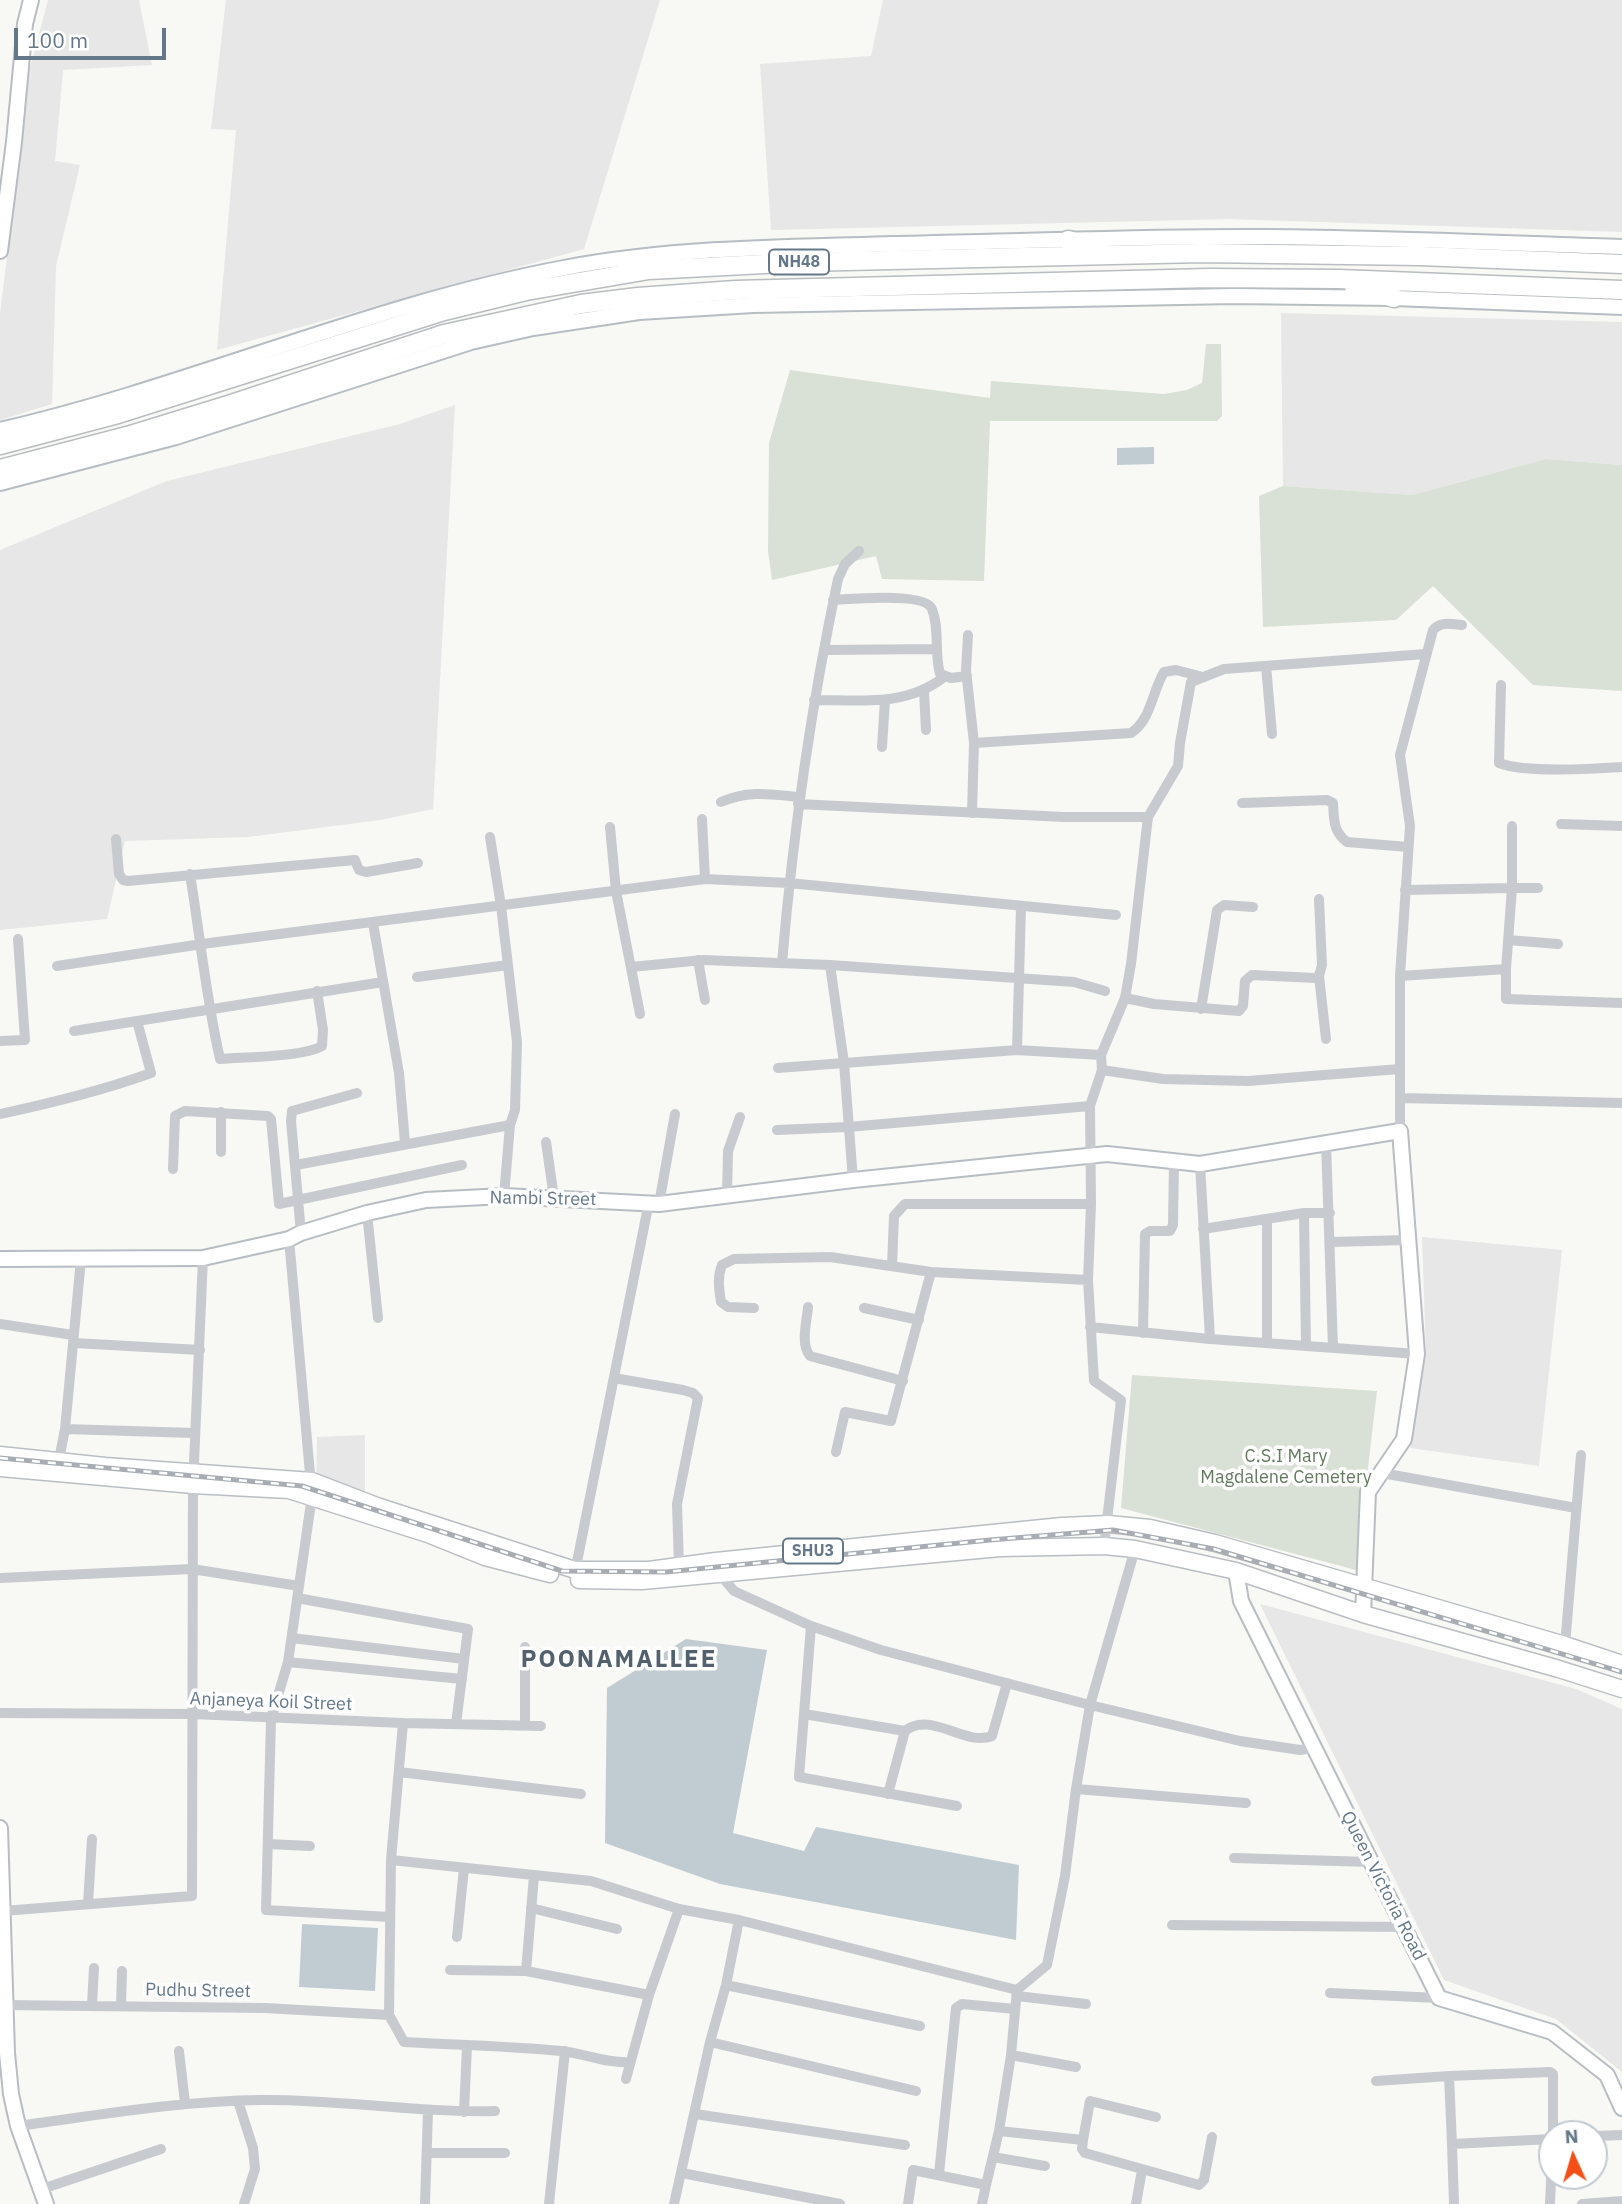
<!DOCTYPE html>
<html>
<head>
<meta charset="utf-8">
<style>
  body { margin:0 }
  #map { position:relative; width:1622px; height:2204px; overflow:hidden; background:#f8f8f5; font-family:"IBM Plex Sans",sans-serif }
  canvas { display:block }
  .north { position:absolute; left:1538px; top:2120px; width:70px; height:70px; box-sizing:border-box; background:#fff; border:2px solid #c1c9d0; border-radius:50%; rotate:356deg; font-size:19px; font-weight:700; line-height:28px; text-align:center; color:#647889 }
  .north::after { content:''; display:block; margin:auto; width:24px; height:32px; background:#f54f17; clip-path:polygon(50% 0,100% 100%,50% 72%,0 100%) }
  .scale { position:absolute; left:14px; top:28px; width:152px; height:32px; box-sizing:border-box; border:4px solid #647889; border-top:0; padding-left:9px; font-size:21px; line-height:24px; white-space:nowrap; color:#647889; -webkit-text-stroke:5px #fff; paint-order:stroke }
</style>
</head>
<body>
<div id="map">
<canvas width="1622" height="2204"></canvas>
<div class="north">N</div>
<div class="scale">100 m</div>
</div>
<script>
const g = document.querySelector('canvas').getContext('2d');
g.lineJoin = 'round';
function paint(path, color) { g.fillStyle = color; g.fill(path, 'evenodd'); }
function trace(path, color, width, dash) { g.strokeStyle = color; g.lineWidth = width; g.lineCap = dash ? 'butt' : 'round'; g.setLineDash(dash || []); g.stroke(path); }
function write(font, color, halo, rows, align = 'center') {
  g.font = font + ' "IBM Plex Sans",sans-serif'; g.lineWidth = 7; g.setLineDash([]); g.textBaseline = 'middle'; g.strokeStyle = halo; g.fillStyle = color; for (const [text, x, y, turn = 0] of rows) {
    g.save(); g.translate(x, y); g.rotate((+turn || 0) * Math.PI / 180); g.textAlign = isNaN(turn) ? turn : align; if (halo) g.strokeText(text, 0, 0); g.fillText(text, 0, 0); g.restore();
  }
}
const built = new Path2D(`
  M 48,0 L 139,0 L 152,65 L 63,70 L 55,161 L 80,165 L 56,266 L 52,404 L 0,420 L 0,314 L 30,68 Z
  M 226,0 L 660,0 L 584,249 L 217,350 L 236,130 L 211,129 Z
  M 883,0 L 1622,0 L 1622,232 L 1229,219 L 771,230 L 760,64 L 871,56 Z
  M 1281,313 L 1622,322 L 1622,465 L 1546,459 L 1412,495 L 1283,486 Z
  M 455,405 L 433,809 L 380,820 L 248,837 L 125,841 L 107,919 L 0,930 L 0,550 L 167,481 L 400,424 Z
  M 1422,1237 L 1562,1250 L 1539,1466 L 1410,1448 L 1426,1354 Z
  M 365,1435 L 365,1503 L 316,1483 L 317,1437 Z
  M 1260,1604 L 1576,1689 L 1622,1709 L 1622,2072 L 1556,2019 L 1444,1980 Z`);
const green = new Path2D(`
  M 1206,344 L 1221,344 L 1222,416 L 1217,421 L 990,421 L 984,581 L 882,579 L 876,556 L 772,580 L 768,551 L 769,443 L 790,370 L 990,398 L 991,381 L 1164,394 L 1187,390 L 1202,383 Z
  M 1546,459 L 1622,465 L 1622,691 L 1533,685 L 1433,586 L 1396,620 L 1263,627 L 1259,496 L 1283,486 L 1412,495 Z
  M 1132,1375 L 1377,1391 L 1356,1570 L 1121,1508 Z`);
const water = new Path2D(`
  M 1154,447 L 1154,464 L 1117,465 L 1117,448 Z
  M 686,1639 L 767,1650 L 733,1833 L 804,1851 L 816,1827 L 1019,1865 L 1016,1940 L 720,1884 L 605,1843 L 607,1688 Z
  M 302,1924 L 378,1928 L 375,1991 L 299,1987 Z`);
const street = new Path2D(`
  M 833,600 C 851,599 926,592 932,609 C 940,629 934,653 940,674 L 951,678 L 967,676
  M 968,635 L 966,670 L 974,743 L 972,813
  M 824,650 L 937,649
  M 1266,666 L 1272,734
  M 1501,685 L 1499,763 C 1525,773 1593,769 1622,767
  M 924,691 L 926,730
  M 814,700 C 860,700 906,707 944,677
  M 974,743 L 1131,733 C 1151,720 1152,692 1164,672 L 1176,670 L 1203,677
  M 882,747 L 885,700
  M 721,802 C 750,790 768,794 799,797
  M 1242,803 L 1327,800 L 1333,803 C 1334,819 1333,832 1347,842 L 1408,847
  M 798,804 L 1064,817 L 1148,817
  M 702,819 L 705,879
  M 1561,824 L 1622,826
  M 1512,826 L 1512,888 L 1538,888
  M 610,827 L 616,891 L 640,1014
  M 490,837 L 501,906 L 517,1042 L 515,1110 L 510,1125 L 504,1196
  M 116,839 L 119,874 L 123,880 L 128,881 L 355,860 L 359,870 L 366,872 L 418,863
  M 190,874 C 200,936 206,998 220,1059 C 244,1057 303,1057 322,1046 L 323,1030 L 317,991
  M 1405,890 L 1512,888 L 1506,969
  M 373,923 L 399,1073 L 405,1143
  M 1508,940 L 1558,944
  M 698,960 L 705,1000
  M 782,963 C 793,833 811,706 838,579 L 845,564 L 859,551
  M 830,965 L 844,1063 L 853,1180
  M 57,966 L 202,944 L 705,879 L 789,883 L 1116,915
  M 631,967 L 703,960 L 830,965 L 1074,982 L 1105,991
  M 1319,976 L 1326,1039
  M 1400,976 L 1506,969 L 1506,999 L 1622,1003
  M 417,977 L 508,965
  M 1125,998 L 1154,1004 L 1239,1011 L 1243,1006 L 1245,981 L 1252,975 L 1315,978 L 1319,976 L 1322,965 L 1319,899
  M 1201,1009 L 1217,910 L 1224,905 L 1253,907
  M 74,1031 L 383,982
  M 0,1041 L 25,1040 L 18,939
  M 1017,1050 L 1021,907
  M 778,1068 L 1017,1050 L 1101,1055
  M 1102,1070 L 1163,1079 L 1248,1081 L 1400,1069
  M 1400,1098 L 1622,1103
  M 0,1114 C 52,1103 101,1091 151,1073 L 137,1021
  M 777,1130 L 848,1127 L 1090,1106
  M 1400,1131 L 1400,976 L 1410,826 L 1400,755 L 1433,630 C 1441,621 1451,624 1462,625
  M 546,1142 L 554,1198
  M 1326,1143 L 1333,1348
  M 221,1152 L 221,1112
  M 1200,1164 L 1210,1339
  M 296,1165 L 510,1125
  M 173,1169 L 175,1116 L 185,1111 L 268,1116 L 271,1119 L 279,1204 L 462,1165
  M 727,1196 L 728,1151 L 740,1117
  M 659,1204 L 675,1114
  M 367,1213 L 378,1318
  M 1304,1213 L 1306,1346
  M 1267,1220 L 1267,1343
  M 1203,1229 L 1304,1213 L 1330,1213
  M 301,1233 L 291,1121 L 292,1111 L 357,1093
  M 289,1239 L 312,1496 L 288,1662 L 271,1719 L 266,1910 L 390,1917
  M 1331,1242 L 1407,1240
  M 892,1266 L 894,1216 L 905,1204 L 1091,1204
  M 808,1307 C 807,1322 800,1343 810,1356 L 903,1381
  M 754,1308 L 728,1307 L 721,1302 C 719,1289 717,1277 722,1265 L 734,1259 L 830,1257 L 931,1272 L 1088,1280
  M 864,1308 L 919,1320
  M 0,1324 L 73,1335
  M 1090,1327 L 1210,1339 L 1417,1354
  M 1143,1333 L 1145,1234 L 1150,1231 L 1170,1231 L 1173,1225 L 1174,1162
  M 74,1343 L 200,1350
  M 614,1378 L 683,1390 L 693,1393 L 698,1398 L 677,1504 L 679,1566
  M 65,1429 L 194,1433
  M 836,1452 L 845,1412 L 891,1421 L 931,1272
  M 59,1460 L 65,1429 L 81,1259
  M 1382,1473 L 1576,1508
  M 1104,1546 L 1121,1400 L 1094,1381 L 1088,1280 L 1091,1204 L 1090,1106 L 1102,1070 L 1101,1055 L 1125,998 L 1131,964 L 1148,817 L 1178,766 L 1180,743 L 1191,682 L 1224,669 L 1426,654
  M 575,1572 L 649,1202
  M 718,1572 L 734,1591 L 811,1626 L 881,1650 L 1090,1705 L 1240,1741 L 1300,1750 L 1314,1748
  M 0,1578 L 192,1569 L 299,1586
  M 297,1598 L 468,1629 L 456,1724
  M 811,1626 L 799,1777 L 957,1806
  M 292,1638 L 464,1659
  M 1565,1645 L 1581,1455
  M 288,1662 L 462,1679
  M 0,1713 L 192,1714 L 403,1723 L 541,1726
  M 804,1714 L 905,1731
  M 403,1723 L 391,1860 L 389,2015 L 404,2042 C 457,2045 509,2046 561,2051 C 583,2053 608,2064 630,2062
  M 525,1725 L 525,1647
  M 399,1772 L 581,1794
  M 1076,1789 L 1246,1803
  M 888,1794 L 905,1731 C 931,1710 965,1747 992,1736 L 1007,1683
  M 268,1844 L 310,1846
  M 1234,1858 L 1371,1862
  M 391,1860 L 591,1881 L 679,1909 L 739,1920 L 1017,1990 L 1047,1965 L 1065,1876 L 1076,1789 L 1090,1705 L 1135,1549
  M 88,1904 L 92,1839
  M 531,1908 L 617,1929
  M 3,1911 L 192,1896 L 193,1485 L 203,1258
  M 1172,1925 L 1404,1927
  M 457,1937 L 464,1868
  M 450,1970 L 526,1971 L 649,1995
  M 526,1971 L 534,1876
  M 726,1985 L 920,2026
  M 1017,1990 L 1011,2055 L 999,2131 L 1083,2140 L 1082,2149 L 1085,2153 L 1199,2185 L 1204,2180 L 1212,2137
  M 1330,1993 L 1439,1998
  M 1017,1996 L 1086,2004
  M 1,2005 L 265,2008 L 389,2015
  M 92,2005 L 94,1968
  M 121,2006 L 122,1971
  M 710,2042 L 916,2091
  M 179,2051 L 185,2103
  M 1011,2055 L 1076,2067
  M 626,2079 L 649,1995 L 679,1909
  M 1376,2081 L 1449,2076
  M 238,2101 L 253,2148 L 255,2169 L 244,2204
  M 464,2112 L 467,2046
  M 695,2114 L 905,2145
  M 18,2126 C 99,2115 179,2101 261,2100 C 339,2099 416,2113 495,2111
  M 1594,2136 L 1622,2135
  M 1552,2139 L 1452,2144 L 1449,2076 L 1550,2072 L 1553,2074 L 1553,2134
  M 1083,2140 L 1090,2101 L 1156,2117
  M 1452,2144 L 1454,2204
  M 427,2153 L 505,2153
  M 993,2157 L 1045,2166
  M 682,2173 L 840,2204
  M 939,2174 L 956,2008 L 962,2004 L 1015,2009
  M 42,2189 L 161,2149
  M 425,2204 L 428,2111
  M 549,2204 L 565,2051
  M 674,2204 L 710,2042 L 726,1985 L 739,1920
  M 908,2204 L 913,2170 L 986,2185 L 999,2131
  M 982,2204 L 986,2185
  M 1136,2204 L 1142,2170
  M 1550,2204 L 1552,2157
  M 1582,2204 L 1622,2201`);
const secondary = new Path2D(`
  M 0,251 L 14,142 L 25,24 L 31,0
  M 0,430 C 191,386 371,304 564,268 C 686,245 812,247 935,243 C 1046,241 1156,236 1266,237 C 1385,238 1503,243 1622,247
  M 0,483 L 176,437 L 471,342 L 533,328 L 639,312 L 753,305 L 1234,296 L 1394,298 L 1622,307
  M 0,1259 L 203,1258 L 289,1239 L 301,1233 L 367,1213 L 426,1200 L 504,1196 L 659,1204 L 853,1180 L 1107,1154 L 1200,1164 L 1400,1131 L 1417,1354 L 1404,1439 L 1368,1492 L 1363,1614
  M 1236,1571 L 1241,1601 L 1439,1998 L 1552,2032 L 1607,2075 L 1622,2108
  M 0,1828 L 7,2053 L 11,2094 L 18,2126 L 46,2204`);
const primary = new Path2D(`
  M 0,1455 L 105,1466 L 312,1481 L 377,1506 L 575,1570 L 649,1570 L 716,1561 L 1062,1526 L 1108,1524 L 1150,1528 L 1215,1543 L 1565,1645 L 1622,1664
  M 0,1468 L 193,1485 L 289,1490 L 428,1534 L 485,1557 L 550,1574
  M 579,1580 L 642,1581 L 1000,1548 L 1104,1546 L 1135,1549 L 1236,1571 L 1363,1614 L 1559,1669 L 1622,1689`);
const highway = new Path2D(`
  M 1068,240 L 1098,248
  M 1354,287 L 1394,298
  M 0,445 L 118,414 L 444,311 L 526,291 L 649,270 L 802,262 L 1202,253 L 1420,256 L 1622,264
  M 0,469 L 127,436 L 228,405 L 444,334 L 581,304 L 638,297 L 735,290 L 1209,278 L 1339,279 L 1622,290`);
const rail = new Path2D(`
  M 0,1458 L 302,1486 L 562,1571 L 666,1572 L 990,1540 L 1113,1530 L 1214,1549 L 1622,1672`);
const shields = [
  [799,262,60],
  [813,1551,60]
];
const shieldNames = [
  ["NH48",799,262],
  ["SHU3",813,1551]
];
const streetNames = [
  ["Nambi Street",543,1199,1],
  ["Anjaneya Koil Street",271,1702,2],
  ["Queen Victoria Road",1383,1886,63],
  ["Pudhu Street",198,1991,1]
];
const parkNames = [
  ["C.S.I Mary",1286,1457],
  ["Magdalene Cemetery",1286,1478]
];
const districtNames = [
  ["POONAMALLEE",619,1660]
];
paint(built, '#e6e7e6');
paint(green, '#d9e0d5');
paint(water, '#c0ccd1');
trace(secondary, '#b7bdc2', 18);
trace(primary, '#babec2', 19);
trace(highway, '#b9bdc0', 21);
trace(street, '#c7cbcf', 10);
trace(secondary, '#fff', 14);
trace(primary, '#fff', 16);
trace(highway, '#fff', 18);
trace(rail, '#a7adb3', 5);
trace(rail, '#fff', 2.5, [8]);
for (const [x, y, w] of shields) { const box = new Path2D(); box.roundRect(x - w / 2, y - 12.5, w, 25, 5); g.fillStyle = '#fff'; g.fill(box); trace(box, '#647889', 2); }
write('bold 16px', '#647889', null, shieldNames);
write('18px', '#647889', '#fff', streetNames);
write('18px', '#647a5f', '#fff', parkNames);
g.letterSpacing = '2px';
write('bold 24px', '#52616d', '#fff', districtNames);
g.letterSpacing = '0px';
</script>
</body>
</html>
